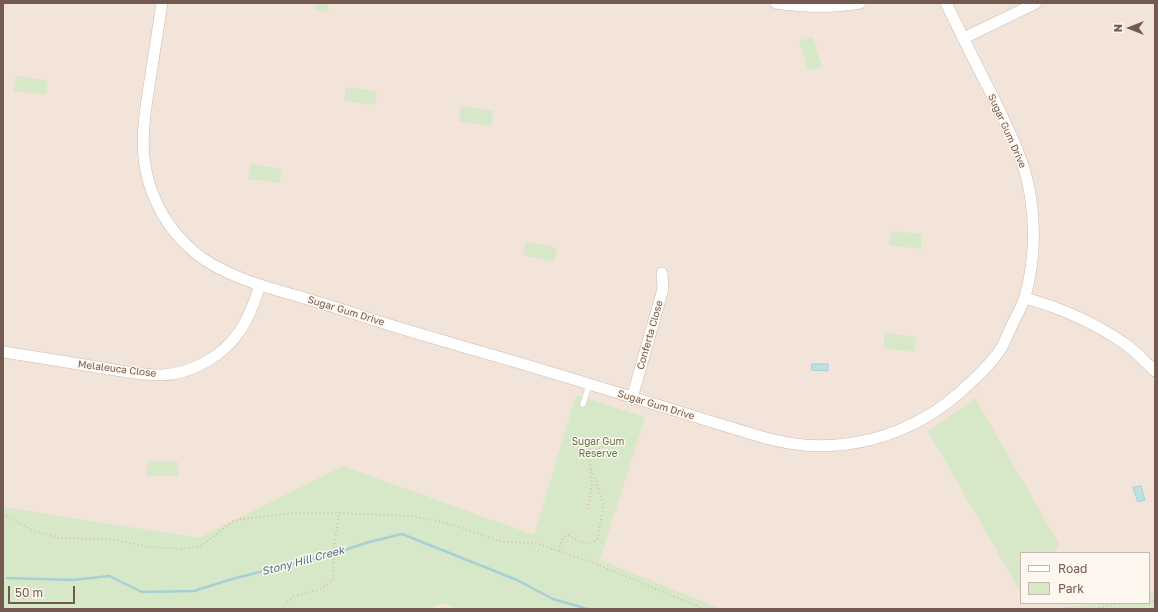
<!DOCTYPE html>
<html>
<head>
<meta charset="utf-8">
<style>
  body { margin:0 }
  #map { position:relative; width:1158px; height:612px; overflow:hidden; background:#fbf3e9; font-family:"Golos Text",sans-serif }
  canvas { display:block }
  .frame { position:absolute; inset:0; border:4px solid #73594f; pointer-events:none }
  .legend { position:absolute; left:1020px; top:552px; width:130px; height:52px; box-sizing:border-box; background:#fef7ef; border:1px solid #c6b8af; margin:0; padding:5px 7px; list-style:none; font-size:12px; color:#73594f }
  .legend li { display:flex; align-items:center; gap:8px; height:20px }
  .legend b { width:20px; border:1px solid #c6b8af }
  .north { position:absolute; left:1110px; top:8px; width:40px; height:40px; -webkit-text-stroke:3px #fef7ef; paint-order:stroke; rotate:270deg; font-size:11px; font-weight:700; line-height:16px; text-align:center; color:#73594f }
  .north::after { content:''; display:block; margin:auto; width:14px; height:18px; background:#73594f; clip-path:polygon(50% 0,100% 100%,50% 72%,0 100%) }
  .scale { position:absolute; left:8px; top:586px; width:67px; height:18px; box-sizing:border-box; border:2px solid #73594f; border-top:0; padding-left:5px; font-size:12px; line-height:14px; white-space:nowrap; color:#73594f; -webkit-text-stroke:3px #fef7ef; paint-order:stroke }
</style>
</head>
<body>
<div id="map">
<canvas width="1158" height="612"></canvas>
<div class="frame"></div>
<ul class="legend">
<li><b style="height:5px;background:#fff"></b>Road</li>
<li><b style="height:11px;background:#d7e8c8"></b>Park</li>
</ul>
<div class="north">N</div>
<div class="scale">50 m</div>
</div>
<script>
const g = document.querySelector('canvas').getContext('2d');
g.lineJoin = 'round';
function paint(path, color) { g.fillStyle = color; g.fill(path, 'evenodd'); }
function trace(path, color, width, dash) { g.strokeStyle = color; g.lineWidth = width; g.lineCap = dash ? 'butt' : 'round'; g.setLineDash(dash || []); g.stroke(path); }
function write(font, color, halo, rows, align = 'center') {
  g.font = font + ' "Golos Text",sans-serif'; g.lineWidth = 3; g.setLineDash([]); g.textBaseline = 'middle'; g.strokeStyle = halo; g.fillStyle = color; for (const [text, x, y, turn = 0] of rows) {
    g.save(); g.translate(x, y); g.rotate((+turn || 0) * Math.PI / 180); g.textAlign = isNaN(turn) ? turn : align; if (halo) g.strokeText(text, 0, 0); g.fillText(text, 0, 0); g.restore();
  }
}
const residential = new Path2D(`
  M 3,3 L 1155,3 L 1155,609 L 3,609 ZM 1021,553 L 1149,553 L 1149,603 L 1021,603 Z`);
const green = new Path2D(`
  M 316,3 L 329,3 L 328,12 L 315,10 Z
  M 813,37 L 822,67 L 808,71 L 799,41 Z
  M 16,76 L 48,80 L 46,95 L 14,91 Z
  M 346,87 L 377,91 L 375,105 L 344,101 Z
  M 461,106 L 493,111 L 491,126 L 459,121 Z
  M 251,164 L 282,169 L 280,183 L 248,179 Z
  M 891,231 L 922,234 L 921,249 L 889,245 Z
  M 526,241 L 557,248 L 554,262 L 523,255 Z
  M 885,333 L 916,337 L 914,352 L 883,348 Z
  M 576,395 L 645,417 L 600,560 L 722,609 L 459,609 L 443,603 L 428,609 L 3,609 L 3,507 L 199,538 L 343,466 L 534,535 Z
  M 975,398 L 1059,544 L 1055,553 L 1021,553 L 1021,593 L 928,431 L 952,415 Z
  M 147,461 L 178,462 L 178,476 L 147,476 Z
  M 1155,592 L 1155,609 L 1054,609 L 1098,603 L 1149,603 L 1149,593 Z`);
const water = new Path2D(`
  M 812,364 L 828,364 L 828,371 L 812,370 Z
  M 1141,486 L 1145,500 L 1138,502 L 1133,488 Z`);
const stream = new Path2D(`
  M 7,578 L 73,580 L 109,576 L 142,592 L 194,591 L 232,579 L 335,553 L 369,542 L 402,534 L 517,580 L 553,599 L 588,609`);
const path = new Path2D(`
  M 589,456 L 601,447 L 609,444
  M 588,509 L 592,485 L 588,445
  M 3,514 L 34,531 L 60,538 L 102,539 L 116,540 L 148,547 L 182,549 L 201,546 L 233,521 L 242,519 L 295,513 L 339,513 L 411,516 L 447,523 L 503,542 L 535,543 L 599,565 L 704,609
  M 559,551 L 563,537 L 568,535 L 581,542 L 592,543 L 597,540 L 604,505 L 591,468
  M 1149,601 L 1155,601
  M 284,609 L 287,602 L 294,596 L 321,589 L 333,580 L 334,547 L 339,514
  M 1091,609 L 1125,603`);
const lane = new Path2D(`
  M 583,404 L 589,385`);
const street = new Path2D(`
  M 162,3 C 158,29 154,54 150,80 C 142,131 136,168 163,215 C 176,237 196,257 219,268 C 245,282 273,289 301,297 C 324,304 348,311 371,319 C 411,332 451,343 492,355 C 582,381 672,410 762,437 C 837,459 914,438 970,383 C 981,373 994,360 1002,347 C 1006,339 1009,331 1013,323 C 1017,315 1022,306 1025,297 C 1034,264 1036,229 1030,194 C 1025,162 1009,131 995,101 C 978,68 962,36 946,3
  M 776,3 C 804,7 832,8 860,3
  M 964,38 L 1036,3
  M 1025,298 C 1061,308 1094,322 1125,344 C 1136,351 1145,362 1155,371
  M 3,352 C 36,357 69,362 102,368 C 122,371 142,375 162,375 C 191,374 223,356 239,332 C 249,318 255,301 260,285
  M 632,398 L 663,289 L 662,273`);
const streetNames = [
  ["Sugar Gum Drive",1007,131,66],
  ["Sugar Gum Drive",346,311,17],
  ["Conferta Close",650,335,-74],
  ["Melaleuca Close",117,369,7],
  ["Sugar Gum Drive",656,405,17]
];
const parkNames = [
  ["Sugar Gum",598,442],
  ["Reserve",598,454]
];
const waterNames = [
  ["Stony Hill Creek",303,561,-15]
];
paint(residential, '#f2e4d8');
paint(green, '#d7e8c8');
paint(water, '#bfe0e3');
trace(water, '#a6d0d4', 1);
trace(stream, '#a6d0d4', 2.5);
trace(lane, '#ccbab0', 6);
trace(street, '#ccbab0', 12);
trace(path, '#d3b5a6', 1.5, [1, 3]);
trace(lane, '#fff', 5.5);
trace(street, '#fff', 11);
write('10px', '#73594f', '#fef7ef', streetNames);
write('10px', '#597847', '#fef7ef', parkNames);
write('italic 11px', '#47787e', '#fef7ef', waterNames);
</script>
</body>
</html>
